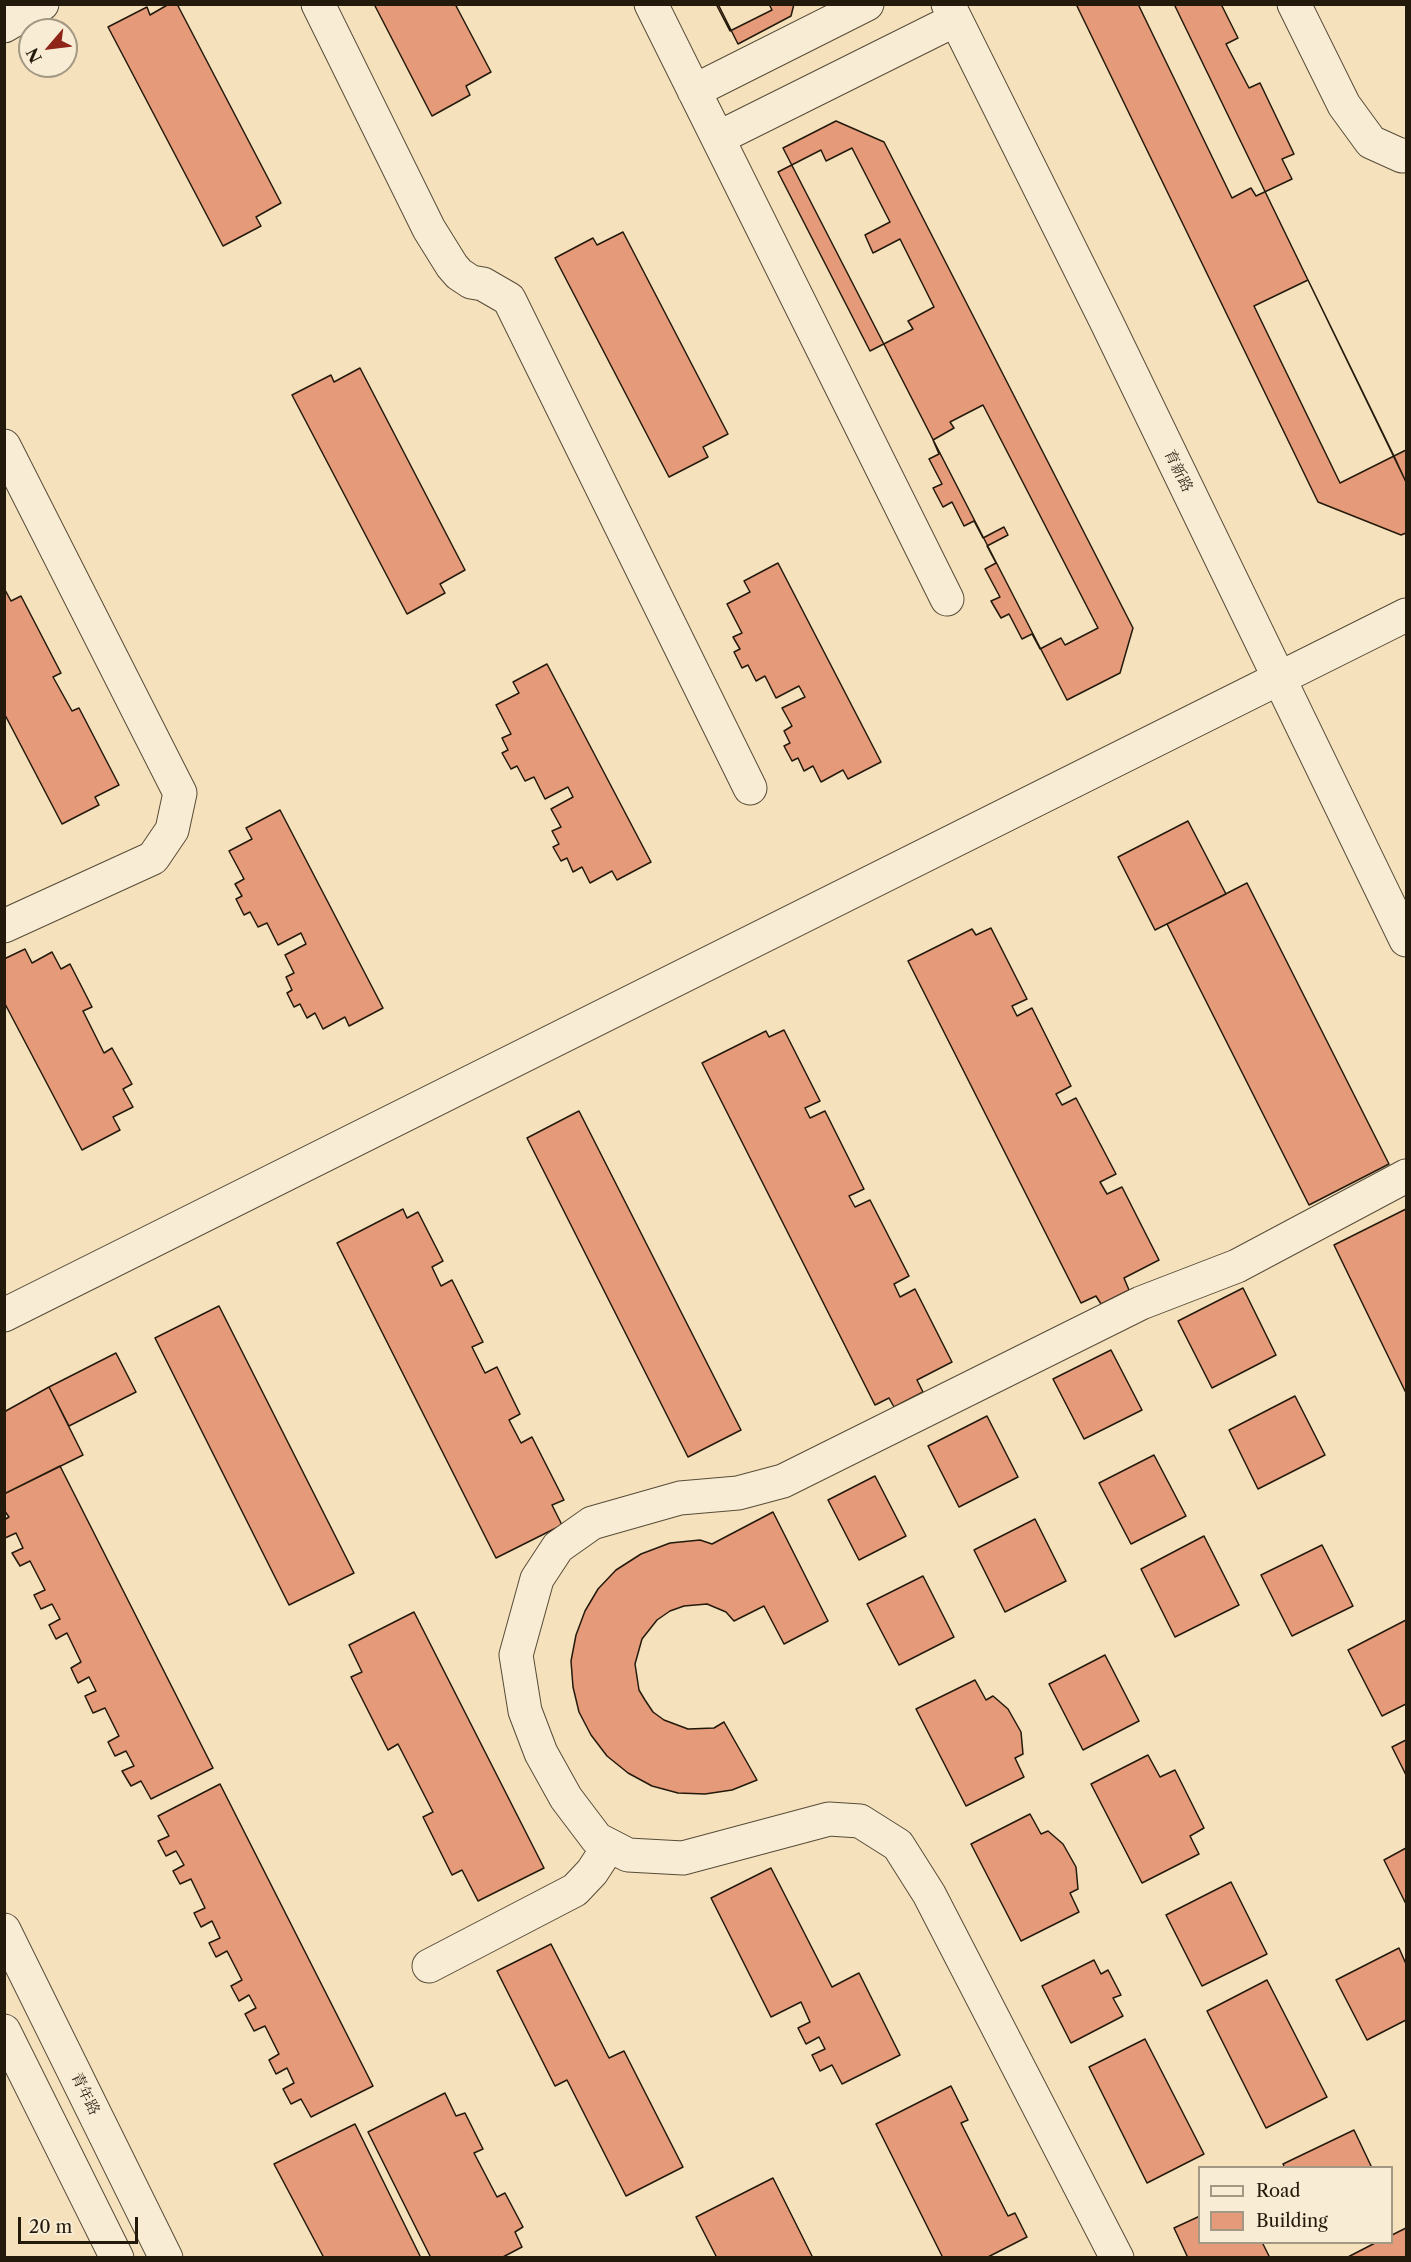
<!DOCTYPE html>
<html>
<head>
<meta charset="utf-8">
<style>
  body { margin:0 }
  #map { position:relative; width:1411px; height:2262px; overflow:hidden; background:#f5e2bd; font-family:"Libre Caslon Text",serif }
  canvas { display:block }
  .frame { position:absolute; inset:0; border:6px solid #241a0c; pointer-events:none }
  .legend { position:absolute; left:1198px; top:2166px; width:195px; height:78px; box-sizing:border-box; background:#f8ecd4; border:2px solid #a39884; margin:0; padding:8px 10px; list-style:none; font-size:18px; color:#241a0c }
  .legend li { display:flex; align-items:center; gap:12px; height:30px }
  .legend b { width:30px; border:2px solid #a39884 }
  .north { position:absolute; left:18px; top:18px; width:60px; height:60px; box-sizing:border-box; background:#f8ecd4; border:2px solid #a39884; border-radius:50%; rotate:242deg; font-size:16px; font-weight:700; line-height:24px; text-align:center; color:#241a0c }
  .north::after { content:''; display:block; margin:auto; width:21px; height:27px; background:#8f2418; clip-path:polygon(50% 0,100% 100%,50% 72%,0 100%) }
  .scale { position:absolute; left:18px; top:2217px; width:120px; height:27px; box-sizing:border-box; border:3px solid #241a0c; border-top:0; padding-left:8px; font-size:18px; line-height:21px; white-space:nowrap; color:#241a0c; -webkit-text-stroke:4px #f8ecd4; paint-order:stroke }
</style>
</head>
<body>
<div id="map">
<canvas width="1411" height="2262"></canvas>
<div class="frame"></div>
<ul class="legend">
<li><b style="height:8px;background:#f8ecd4"></b>Road</li>
<li><b style="height:16px;background:#e59b79"></b>Building</li>
</ul>
<div class="north">N</div>
<div class="scale">20 m</div>
</div>
<script>
const g = document.querySelector('canvas').getContext('2d');
g.lineJoin = 'round';
function paint(path, color) { g.fillStyle = color; g.fill(path, 'evenodd'); }
function trace(path, color, width, dash) { g.strokeStyle = color; g.lineWidth = width; g.lineCap = dash ? 'butt' : 'round'; g.setLineDash(dash || []); g.stroke(path); }
function write(font, color, halo, rows, align = 'center') {
  g.font = font + ' "Libre Caslon Text","Noto Serif SC",serif'; g.lineWidth = 5; g.setLineDash([]); g.textBaseline = 'middle'; g.strokeStyle = halo; g.fillStyle = color; for (const [text, x, y, turn = 0] of rows) {
    g.save(); g.translate(x, y); g.rotate((+turn || 0) * Math.PI / 180); g.textAlign = isNaN(turn) ? turn : align; if (halo) g.strokeText(text, 0, 0); g.fillText(text, 0, 0); g.restore();
  }
}
const building = new Path2D(`
  M 169,4 L 177,4 L 281,203 L 256,217 L 261,226 L 223,246 L 108,27 L 147,7 L 150,15 Z
  M 374,4 L 455,4 L 491,72 L 466,86 L 470,95 L 432,116 Z
  M 716,4 L 769,4 L 772,10 L 730,31 Z
  M 718,4 L 794,4 L 791,16 L 738,44 Z
  M 1076,4 L 1174,4 L 1406,482 L 1406,533 L 1401,535 L 1318,502 Z
  M 1138,4 L 1221,4 L 1238,38 L 1226,44 L 1249,88 L 1260,83 L 1294,154 L 1282,159 L 1292,179 L 1256,196 L 1251,188 L 1232,198 Z
  M 836,121 L 884,142 L 1133,628 L 1120,673 L 1067,700 L 783,148 Z
  M 852,148 L 890,222 L 865,235 L 873,253 L 900,239 L 934,307 L 908,321 L 913,329 L 870,351 L 778,172 L 821,150 L 826,161 Z
  M 623,232 L 728,434 L 703,447 L 708,457 L 669,477 L 555,258 L 593,238 L 597,245 Z
  M 1308,280 L 1394,456 L 1340,483 L 1254,306 Z
  M 360,368 L 465,570 L 440,584 L 445,593 L 407,614 L 292,395 L 331,375 L 334,382 Z
  M 983,405 L 1098,628 L 1065,645 L 1061,638 L 1040,649 L 1032,634 L 1022,639 L 1009,614 L 1001,618 L 991,601 L 1000,597 L 985,569 L 996,563 L 987,546 L 1008,535 L 1004,527 L 983,538 L 974,521 L 964,526 L 952,502 L 943,507 L 933,488 L 942,484 L 929,459 L 939,454 L 933,440 L 954,428 L 950,422 Z
  M 1406,450 L 1406,482 L 1394,456 Z
  M 778,563 L 881,762 L 848,779 L 843,770 L 821,782 L 813,766 L 804,771 L 798,758 L 792,761 L 784,746 L 790,743 L 784,731 L 792,726 L 782,708 L 805,697 L 799,686 L 776,698 L 765,676 L 756,681 L 748,665 L 742,668 L 734,652 L 740,649 L 733,637 L 742,633 L 727,604 L 750,592 L 744,581 Z
  M 4,588 L 11,601 L 21,596 L 61,673 L 53,677 L 72,711 L 79,708 L 119,785 L 95,797 L 99,805 L 62,824 L 4,713 Z
  M 547,664 L 651,862 L 617,880 L 612,871 L 590,883 L 582,867 L 573,872 L 567,858 L 561,861 L 553,847 L 559,844 L 552,831 L 561,827 L 551,809 L 573,797 L 568,787 L 545,799 L 534,777 L 525,781 L 517,766 L 511,769 L 502,753 L 508,750 L 502,738 L 511,734 L 496,705 L 519,693 L 513,682 Z
  M 280,810 L 383,1008 L 349,1026 L 345,1017 L 323,1029 L 315,1013 L 307,1018 L 300,1004 L 294,1007 L 287,993 L 292,990 L 286,977 L 294,973 L 285,955 L 306,944 L 301,933 L 278,945 L 267,923 L 258,927 L 250,912 L 244,915 L 236,899 L 242,896 L 235,884 L 244,879 L 229,851 L 252,839 L 246,828 Z
  M 1188,821 L 1226,894 L 1155,930 L 1118,857 Z
  M 1247,883 L 1389,1164 L 1309,1205 L 1167,924 Z
  M 991,928 L 1027,999 L 1012,1006 L 1017,1016 L 1032,1008 L 1071,1086 L 1056,1094 L 1062,1105 L 1076,1098 L 1116,1174 L 1100,1182 L 1107,1194 L 1122,1187 L 1159,1260 L 1124,1278 L 1129,1290 L 1101,1304 L 1096,1296 L 1081,1303 L 908,961 L 972,929 L 976,935 Z
  M 25,949 L 32,963 L 52,952 L 61,969 L 70,964 L 92,1007 L 83,1011 L 104,1053 L 112,1048 L 132,1084 L 123,1089 L 133,1107 L 113,1117 L 120,1130 L 82,1150 L 4,1002 L 4,959 Z
  M 784,1030 L 820,1101 L 805,1108 L 810,1118 L 825,1111 L 864,1189 L 849,1196 L 855,1207 L 870,1200 L 909,1276 L 894,1284 L 900,1297 L 915,1289 L 952,1362 L 917,1380 L 923,1392 L 894,1407 L 889,1398 L 875,1405 L 702,1063 L 766,1031 L 769,1037 Z
  M 579,1111 L 741,1430 L 688,1457 L 527,1138 Z
  M 403,1209 L 407,1218 L 418,1212 L 443,1261 L 432,1267 L 441,1286 L 452,1280 L 483,1342 L 472,1347 L 485,1373 L 497,1367 L 520,1414 L 509,1420 L 521,1443 L 532,1437 L 564,1500 L 552,1505 L 562,1525 L 496,1558 L 337,1243 Z
  M 1406,1209 L 1406,1393 L 1334,1245 Z
  M 1243,1288 L 1276,1355 L 1212,1388 L 1178,1321 Z
  M 219,1306 L 354,1573 L 289,1605 L 155,1338 Z
  M 1111,1350 L 1142,1410 L 1084,1439 L 1053,1379 Z
  M 116,1353 L 136,1392 L 69,1426 L 49,1387 Z
  M 49,1387 L 83,1455 L 4,1494 L 4,1412 Z
  M 1295,1396 L 1325,1455 L 1258,1489 L 1229,1430 Z
  M 987,1416 L 1018,1477 L 959,1507 L 928,1446 Z
  M 1154,1455 L 1186,1516 L 1131,1544 L 1099,1483 Z
  M 60,1466 L 213,1768 L 151,1799 L 141,1781 L 131,1786 L 122,1771 L 134,1766 L 126,1751 L 115,1756 L 108,1742 L 119,1736 L 105,1708 L 93,1713 L 85,1696 L 96,1691 L 89,1677 L 78,1683 L 71,1668 L 81,1662 L 67,1633 L 56,1639 L 49,1625 L 60,1619 L 52,1604 L 41,1609 L 34,1595 L 45,1590 L 30,1561 L 20,1566 L 12,1553 L 23,1548 L 16,1533 L 5,1538 L 4,1536 L 4,1520 L 9,1517 L 4,1510 L 4,1494 Z
  M 875,1476 L 906,1536 L 859,1560 L 828,1500 Z
  M 773,1512 L 828,1621 L 784,1644 L 764,1606 L 734,1621 L 726,1612 L 707,1604 L 684,1606 L 670,1611 L 657,1620 L 642,1639 L 635,1664 L 639,1690 L 645,1700 L 653,1712 L 664,1720 L 688,1729 L 714,1728 L 724,1722 L 757,1780 L 732,1790 L 705,1794 L 678,1793 L 652,1786 L 628,1773 L 607,1756 L 591,1735 L 579,1712 L 573,1687 L 571,1661 L 576,1635 L 585,1611 L 598,1589 L 616,1570 L 641,1554 L 670,1543 L 700,1540 L 712,1544 Z
  M 1035,1519 L 1066,1581 L 1005,1612 L 974,1550 Z
  M 1204,1536 L 1239,1605 L 1175,1637 L 1141,1569 Z
  M 1322,1545 L 1353,1606 L 1292,1636 L 1261,1575 Z
  M 923,1576 L 954,1637 L 899,1665 L 867,1604 Z
  M 414,1612 L 544,1868 L 478,1901 L 462,1870 L 452,1875 L 423,1817 L 433,1812 L 398,1744 L 388,1750 L 351,1677 L 362,1672 L 349,1645 Z
  M 1406,1620 L 1406,1704 L 1382,1716 L 1348,1650 Z
  M 1105,1655 L 1139,1721 L 1083,1750 L 1049,1684 Z
  M 975,1680 L 986,1700 L 993,1696 L 1008,1709 L 1021,1732 L 1023,1754 L 1015,1758 L 1024,1777 L 966,1806 L 916,1709 Z
  M 1406,1740 L 1406,1775 L 1392,1747 Z
  M 1148,1755 L 1160,1777 L 1175,1770 L 1204,1828 L 1190,1836 L 1199,1854 L 1142,1883 L 1091,1784 Z
  M 220,1784 L 373,2086 L 311,2117 L 301,2099 L 291,2104 L 283,2089 L 294,2083 L 287,2068 L 276,2074 L 269,2060 L 279,2054 L 265,2026 L 254,2031 L 245,2014 L 256,2008 L 249,1995 L 239,2001 L 231,1986 L 242,1980 L 227,1951 L 216,1957 L 209,1943 L 220,1938 L 212,1921 L 201,1927 L 194,1913 L 205,1908 L 191,1879 L 180,1884 L 173,1871 L 184,1865 L 176,1851 L 166,1856 L 158,1841 L 169,1836 L 158,1816 Z
  M 1030,1814 L 1041,1834 L 1048,1831 L 1063,1844 L 1076,1867 L 1078,1889 L 1070,1893 L 1079,1912 L 1021,1941 L 971,1844 Z
  M 1406,1848 L 1406,1904 L 1384,1860 Z
  M 771,1868 L 832,1987 L 859,1973 L 900,2055 L 842,2084 L 832,2065 L 820,2071 L 812,2055 L 825,2049 L 819,2037 L 806,2044 L 798,2028 L 810,2022 L 801,2002 L 771,2017 L 711,1898 Z
  M 1231,1882 L 1267,1954 L 1202,1986 L 1166,1915 Z
  M 551,1944 L 609,2058 L 624,2051 L 683,2167 L 626,2196 L 567,2080 L 555,2086 L 497,1971 Z
  M 1399,1948 L 1406,1964 L 1406,2020 L 1367,2040 L 1336,1980 Z
  M 1094,1960 L 1101,1974 L 1108,1970 L 1121,1995 L 1113,1998 L 1123,2016 L 1071,2043 L 1042,1986 Z
  M 1267,1980 L 1327,2097 L 1266,2128 L 1207,2011 Z
  M 1145,2039 L 1204,2154 L 1147,2183 L 1089,2067 Z
  M 951,2086 L 968,2120 L 961,2123 L 1008,2216 L 1015,2213 L 1027,2237 L 986,2258 L 943,2258 L 876,2124 Z
  M 445,2093 L 456,2116 L 465,2113 L 483,2149 L 474,2153 L 497,2197 L 505,2193 L 523,2227 L 515,2232 L 522,2247 L 501,2258 L 431,2258 L 368,2132 Z
  M 355,2124 L 421,2258 L 324,2258 L 274,2164 Z
  M 1354,2130 L 1372,2168 L 1285,2168 L 1283,2164 Z
  M 773,2178 L 813,2258 L 717,2258 L 696,2217 Z
  M 1200,2216 L 1200,2242 L 1262,2242 L 1270,2258 L 1188,2258 L 1174,2228 Z
  M 1406,2228 L 1406,2258 L 1346,2258 L 1377,2242 L 1392,2242 L 1392,2235 Z`);
const minor = new Path2D(`
  M 318,4 L 429,229 L 452,266 L 459,274 L 471,282 L 483,284 L 509,299 L 750,788
  M 651,4 L 947,599
  M 948,4 L 1106,321 L 1406,940
  M 1294,4 L 1344,105 L 1371,142 L 1402,156 L 1406,155
  M 4,26 L 42,4
  M 694,91 L 867,4
  M 718,138 L 955,20
  M 4,446 L 180,793 L 172,830 L 153,858 L 4,926
  M 4,1315 L 1406,615
  M 4,1930 L 166,2258
  M 429,1966 L 575,1890 L 592,1872 L 609,1846
  M 4,2031 L 117,2258
  M 1117,2258 L 929,1894 L 898,1845 L 860,1821 L 829,1819 L 683,1858 L 628,1855 L 597,1839 L 566,1798 L 541,1753 L 525,1711 L 516,1655 L 537,1579 L 558,1547 L 592,1523 L 680,1498 L 738,1493 L 783,1481 L 1141,1303 L 1237,1266 L 1406,1176`);
const streetNames = [
  ["育新路",1178,471,64],
  ["青年路",85,2094,64]
];
paint(building, '#e59b79');
trace(building, '#241a0c', 1.5);
trace(minor, '#584c38', 35);
trace(minor, '#f8ecd4', 33);
write('15px', '#241a0c', '#f8ecd4', streetNames);
</script>
</body>
</html>
